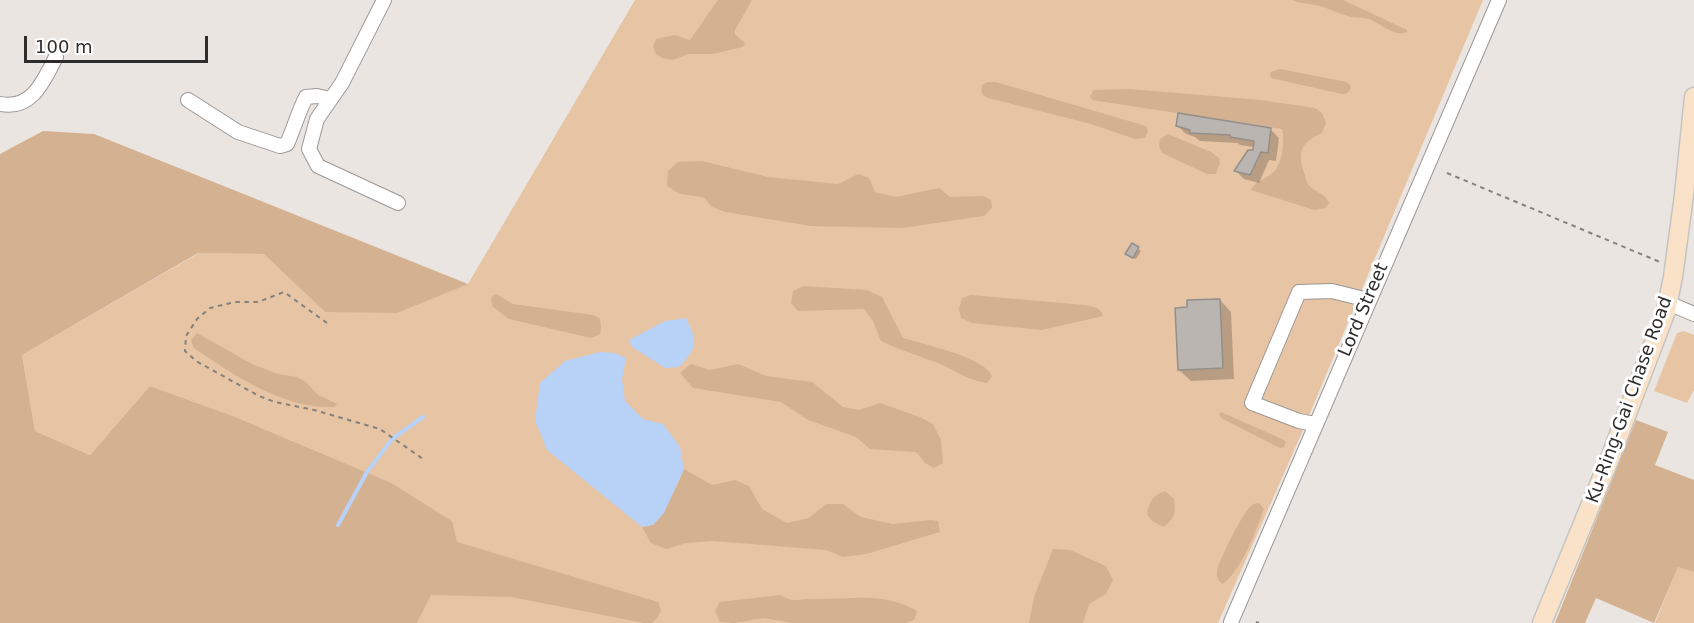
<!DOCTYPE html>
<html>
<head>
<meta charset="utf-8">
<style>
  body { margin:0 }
  #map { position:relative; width:1694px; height:623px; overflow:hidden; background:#eae5e1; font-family:"DejaVu Sans",sans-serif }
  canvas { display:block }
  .scale { position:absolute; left:24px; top:36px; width:184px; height:27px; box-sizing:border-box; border:3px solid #2f2d2c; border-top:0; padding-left:8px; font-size:18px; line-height:21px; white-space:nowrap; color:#2f2d2c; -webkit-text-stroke:4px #fff; paint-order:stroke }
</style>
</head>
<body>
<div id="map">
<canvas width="1694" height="623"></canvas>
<div class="scale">100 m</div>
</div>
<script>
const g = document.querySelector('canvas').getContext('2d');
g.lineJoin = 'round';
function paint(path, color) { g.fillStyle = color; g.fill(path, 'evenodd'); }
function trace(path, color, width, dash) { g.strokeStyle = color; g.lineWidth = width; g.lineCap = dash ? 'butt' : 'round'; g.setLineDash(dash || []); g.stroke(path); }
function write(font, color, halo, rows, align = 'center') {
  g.font = font + ' "DejaVu Sans",sans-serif'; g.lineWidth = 6; g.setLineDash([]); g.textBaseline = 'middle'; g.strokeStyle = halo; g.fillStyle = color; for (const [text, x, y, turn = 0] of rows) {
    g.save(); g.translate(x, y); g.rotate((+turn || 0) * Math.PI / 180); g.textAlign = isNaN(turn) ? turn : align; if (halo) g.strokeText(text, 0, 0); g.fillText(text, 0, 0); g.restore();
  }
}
const green = new Path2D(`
  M 635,0 L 1483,0 L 1300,437 L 1218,623 L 417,623 L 430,595 L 452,521 L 392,483 L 233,416 L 150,386 L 90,455 L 35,431 L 22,355 L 199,253 L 265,254 L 325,312 L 468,284 Z
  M 1684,331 L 1694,335 L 1694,390 L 1687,403 L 1654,391 L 1677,333 Z
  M 1678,566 L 1694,572 L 1694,623 L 1655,623 Z`);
const forest = new Path2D(`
  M 718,0 L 752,0 L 735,30 L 735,34 L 745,43 L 743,47 L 713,54 L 688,54 L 673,60 L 662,58 L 656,54 L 653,47 L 656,39 L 674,35 L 690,40 Z
  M 1293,0 L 1343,0 L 1407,30 L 1407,32 C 1394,38 1381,23 1369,19 C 1363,17 1357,18 1351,17 C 1339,14 1327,7 1315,5 C 1307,3 1300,4 1293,0 Z
  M 1280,69 L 1347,82 L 1351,86 C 1350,92 1347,94 1342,94 L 1271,78 L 1270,72 Z
  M 988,82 L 996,82 L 1146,126 L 1148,131 L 1145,138 L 1135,139 L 1091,124 L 988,98 C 981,95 981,92 982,85 Z
  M 1129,89 L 1261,100 L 1315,108 L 1322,113 L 1326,123 L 1322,133 C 1300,142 1297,154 1305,175 C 1306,178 1306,182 1308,184 C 1314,193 1325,192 1329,203 L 1325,208 L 1314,210 L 1251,190 C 1256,179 1266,180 1274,172 C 1282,164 1285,140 1282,129 L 1098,101 L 1092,100 L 1090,96 L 1094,90 Z
  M 43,131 L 94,134 L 468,284 L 397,313 L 325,312 L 264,254 L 198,253 L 22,355 L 35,431 L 90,455 L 150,386 L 233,416 L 392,483 L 452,521 L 457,542 L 658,602 L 661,610 L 658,617 L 652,623 L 644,623 L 511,597 L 431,595 L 417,623 L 0,623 L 0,154 Z
  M 1168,134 L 1211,152 L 1219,158 L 1220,163 L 1216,174 L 1207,174 L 1162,153 L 1159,146 L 1160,139 Z
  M 702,161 L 768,177 L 838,184 L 858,174 L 869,178 L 875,192 L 896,197 L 939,188 L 950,197 L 983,196 L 991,200 L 992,208 L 984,216 L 902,228 L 811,226 L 725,212 L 712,207 L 703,197 L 680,194 L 667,186 L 668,171 L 678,162 Z
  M 803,286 L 867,290 L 882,297 L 903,338 C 922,344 985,357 992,376 L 987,383 C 969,381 955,370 938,363 C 919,356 899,350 881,341 L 873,321 L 864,309 L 798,311 L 791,303 L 793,291 Z
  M 496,294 L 513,304 L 593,315 L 600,318 L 601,327 L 600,334 L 591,338 L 509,319 L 493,307 L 491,300 L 492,296 Z
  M 971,295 L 1085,305 C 1094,307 1100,307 1103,316 L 1042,330 L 972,323 L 961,318 L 959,309 L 962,298 Z
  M 197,333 L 252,364 L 278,374 L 297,377 L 306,382 L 317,394 L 337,404 L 335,407 C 283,409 235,376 194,348 L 191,340 Z
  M 691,364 L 710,370 L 738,364 L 766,376 L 812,382 L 843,407 L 859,410 L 880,403 L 920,417 L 933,424 L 941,440 L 943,463 L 934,468 L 925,463 L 916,452 L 870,449 L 856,437 L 808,420 L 781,402 L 693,388 L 680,373 Z
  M 1221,412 L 1282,439 L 1286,442 L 1284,447 L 1280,448 L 1221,418 L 1219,414 Z
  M 1636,420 L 1668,432 L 1655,465 L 1694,480 L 1694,572 L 1678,567 L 1654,623 L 1596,598 L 1585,623 L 1555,623 Z
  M 684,469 L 712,485 L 735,480 L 749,486 L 762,509 L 787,523 L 809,518 L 826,504 L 843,504 L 861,517 L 893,524 L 931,520 L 938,521 L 940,532 L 866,554 L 843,557 L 826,550 L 713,541 L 686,543 L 666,549 L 651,543 L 642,527 L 653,525 L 676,488 Z
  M 1165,491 L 1174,499 C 1176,512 1175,518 1164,527 L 1152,521 L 1147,514 C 1149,502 1153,495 1165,491 Z
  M 1259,503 L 1264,509 C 1256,530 1241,573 1222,584 C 1219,580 1216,577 1217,571 C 1218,562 1243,512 1251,506 C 1254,503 1255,504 1259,503 Z
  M 1053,549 L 1070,550 L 1106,566 L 1113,580 L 1106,594 L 1089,604 L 1083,623 L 1029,623 L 1034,597 Z
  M 780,595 C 795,603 796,599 811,599 C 850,600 882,591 917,611 L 914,620 L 906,623 L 792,623 L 764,618 L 734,623 L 720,622 L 715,611 L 720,602 Z`);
const water = new Path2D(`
  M 686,318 C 698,342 698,347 679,367 L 665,368 L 632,347 L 629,340 L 665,321 Z
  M 600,352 L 615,353 L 626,358 L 622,379 L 625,401 L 643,419 L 663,424 L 680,447 L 684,469 L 664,513 L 653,525 L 642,527 L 547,450 L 535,420 L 540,383 L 565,361 Z`);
const shadow = new Path2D(`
  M 1177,125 L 1270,129 L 1279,138 L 1276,161 L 1269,160 L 1259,183 L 1244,179 L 1236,171 L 1254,152 L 1254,147 L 1240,145 L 1238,143 L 1200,141 L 1195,137 L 1186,134 Z
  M 1132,245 L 1141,251 L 1136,259 L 1129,256 Z
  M 1220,300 L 1231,312 L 1234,379 L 1191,381 L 1179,370 Z`);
const stream = new Path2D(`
  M 338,525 L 367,472 L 392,439 L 423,417`);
const building = new Path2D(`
  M 1178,113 L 1271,128 L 1268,153 L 1261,152 L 1250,175 L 1234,171 L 1248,150 L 1253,150 L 1254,141 L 1230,137 L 1230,135 L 1190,133 L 1190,130 L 1176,126 Z
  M 1132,243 L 1139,247 L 1133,258 L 1125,254 Z
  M 1220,299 L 1223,368 L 1178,370 L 1175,308 L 1187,307 L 1187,300 Z`);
const path = new Path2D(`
  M 1447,173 L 1660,262
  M 327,323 L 284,292 L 258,302 L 235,302 L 210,308 L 197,319 L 186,336 L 185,351 L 196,361 L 259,396 L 275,402 L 314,410 L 380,429 L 423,459
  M 1256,622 L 1259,623`);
const minor = new Path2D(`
  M 384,0 L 342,83 L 317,119 L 309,149 L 318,166 L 398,203
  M 188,100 L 238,132 L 280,146 L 287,144 C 294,128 298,113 306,97 L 317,96 L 330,99
  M 0,104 C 32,110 43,82 56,57
  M 1668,303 L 1694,314
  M 1315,424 L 1299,421 L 1252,403 L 1299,292 L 1332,291 L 1368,300
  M 1231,622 L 1499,0`);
const major = new Path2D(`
  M 1542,623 L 1610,458 L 1666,311 L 1673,277 L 1684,195 L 1694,97`);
const streetNames = [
  ["Lord Street",1364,310,-67],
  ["Ku-Ring-Gai Chase Road",1630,400,-70]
];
paint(green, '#e7c5a4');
paint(forest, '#d4b190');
paint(water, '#b7d1f7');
paint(shadow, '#0003');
trace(stream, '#b7d1f7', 4);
paint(building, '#bab5b1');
trace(building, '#938f8b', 1.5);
trace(minor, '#9c9794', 16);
trace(major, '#c5c4c4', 21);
trace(path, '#84817f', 2, [4.5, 4.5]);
trace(minor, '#fff', 14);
trace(major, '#fae2c8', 18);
write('18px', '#2f2d2c', '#fff', streetNames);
</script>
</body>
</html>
